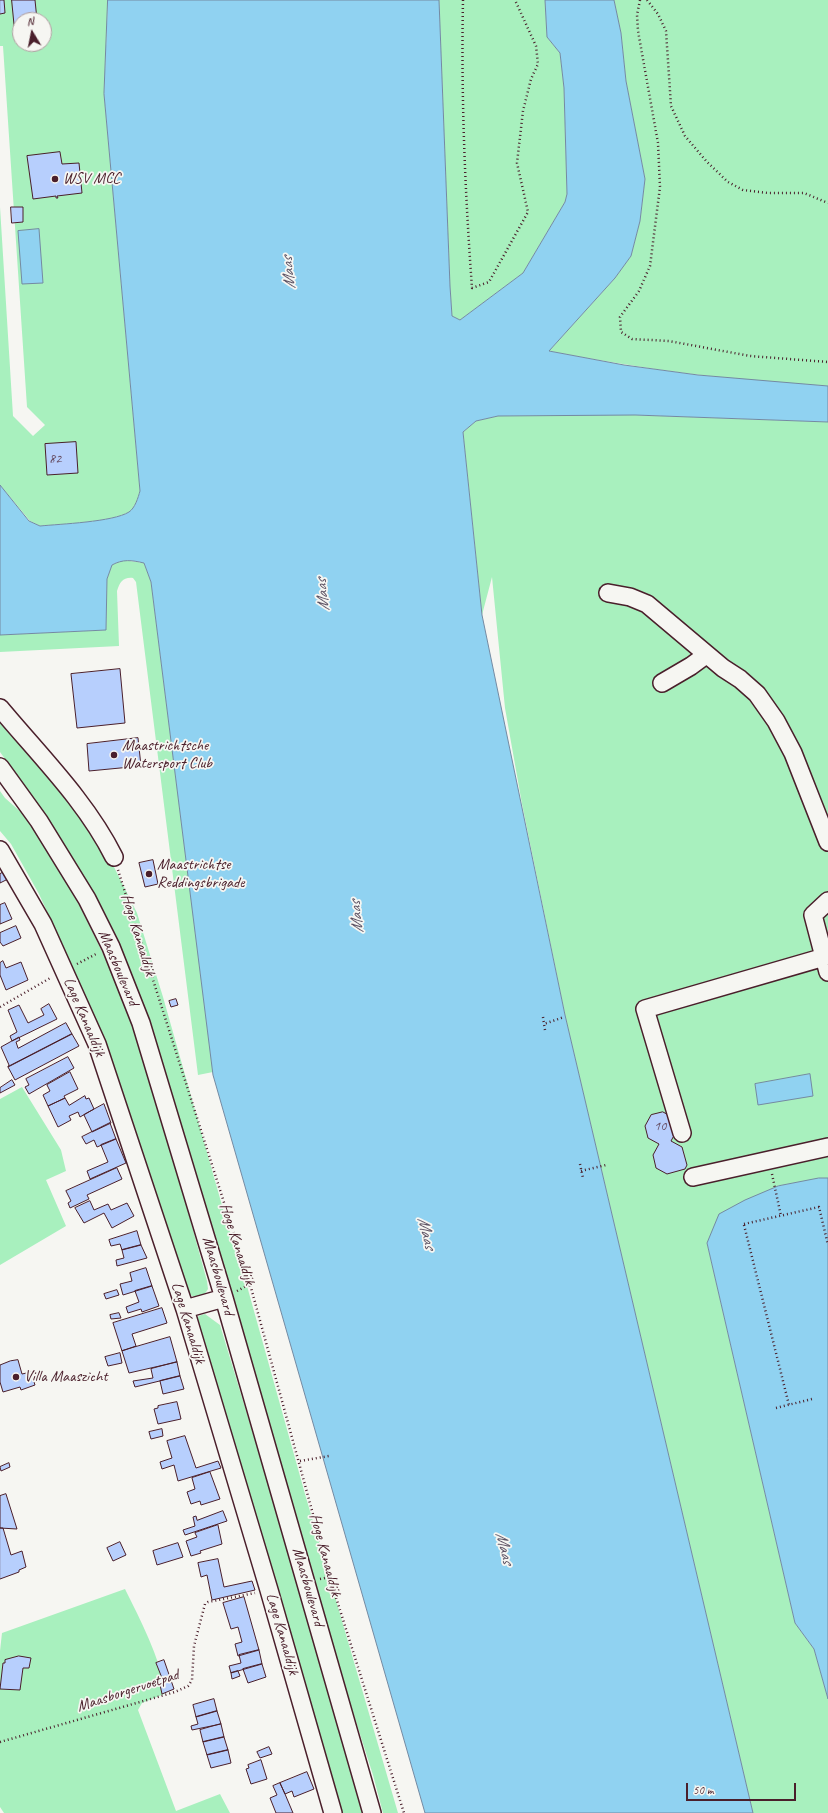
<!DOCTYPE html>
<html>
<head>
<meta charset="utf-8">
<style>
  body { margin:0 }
  #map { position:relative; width:828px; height:1813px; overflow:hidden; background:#f6f6f2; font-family:Caveat,sans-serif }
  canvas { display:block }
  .north { position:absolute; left:12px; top:12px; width:40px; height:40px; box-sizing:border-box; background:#f6f6f2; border:1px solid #b1a0a2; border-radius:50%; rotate:350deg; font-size:11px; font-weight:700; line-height:16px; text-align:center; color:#4a1f2b }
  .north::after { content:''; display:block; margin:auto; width:14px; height:18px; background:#4a1f2b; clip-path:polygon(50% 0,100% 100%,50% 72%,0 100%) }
  .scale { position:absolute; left:686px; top:1783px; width:110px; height:18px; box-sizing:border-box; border:2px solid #4a1f2b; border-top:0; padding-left:5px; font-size:12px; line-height:14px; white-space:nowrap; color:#4a1f2b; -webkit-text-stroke:3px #f6f6f2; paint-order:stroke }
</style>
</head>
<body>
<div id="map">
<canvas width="828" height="1813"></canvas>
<div class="north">N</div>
<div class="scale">50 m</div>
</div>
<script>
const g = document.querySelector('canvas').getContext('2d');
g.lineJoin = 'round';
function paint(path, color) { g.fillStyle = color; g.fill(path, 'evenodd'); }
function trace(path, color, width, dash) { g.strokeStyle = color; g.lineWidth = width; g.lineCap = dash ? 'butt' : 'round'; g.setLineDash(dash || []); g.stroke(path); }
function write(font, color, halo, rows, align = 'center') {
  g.font = font + ' Caveat,sans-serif'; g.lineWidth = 3.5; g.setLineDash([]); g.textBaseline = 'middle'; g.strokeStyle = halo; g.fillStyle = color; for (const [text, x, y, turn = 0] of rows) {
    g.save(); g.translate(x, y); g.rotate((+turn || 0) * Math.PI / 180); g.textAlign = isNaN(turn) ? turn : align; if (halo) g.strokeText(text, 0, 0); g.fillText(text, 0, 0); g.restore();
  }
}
const green = new Path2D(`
  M 0,0 L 108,0 L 104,94 L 140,491 C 138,498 135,508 129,512 C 113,522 60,524 40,526 L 30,521 L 0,485 L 0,207 L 13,416 L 33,436 L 45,425 L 27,407 L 3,46 L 0,46 ZM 20,20 L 44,20 L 44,44 L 20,44 Z
  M 439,0 L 545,0 L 547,37 L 560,53 L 564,88 L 567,194 L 565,202 L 523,273 L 460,320 L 452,316 L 450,286 Z
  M 614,0 L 828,0 L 828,386 C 734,381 641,369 549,351 L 615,278 L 631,256 L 640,221 L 645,179 L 626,81 L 621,33 Z
  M 556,415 L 635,415 L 828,422 L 828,1178 L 778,1186 L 707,1243 L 795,1623 L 814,1649 L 828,1699 L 828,1813 L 753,1813 L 565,1015 L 522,804 L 505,708 L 492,577 L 482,615 L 463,432 L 476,421 L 498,416 Z
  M 123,560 L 144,563 L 151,582 L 213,1072 L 198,1075 L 136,582 L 133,578 C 123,577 120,582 117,591 L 119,646 L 0,652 L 0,635 L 106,630 L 107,579 L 112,565 Z
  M 0,716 L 78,806 L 103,845 L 137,913 L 163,997 L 225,1216 L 247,1286 L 305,1494 L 398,1813 L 383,1813 L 373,1775 L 305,1561 L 164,1066 L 132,976 L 116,940 L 61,841 L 40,807 L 0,752 Z
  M 0,791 L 5,798 L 31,821 L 68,882 L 116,980 L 130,1014 L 170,1146 L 207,1281 L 208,1289 L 204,1295 L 198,1298 L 190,1295 L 184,1291 L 98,1032 L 78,979 L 39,894 L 11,844 L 0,831 Z
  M 22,1087 L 61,1150 L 66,1171 L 46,1180 L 66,1226 L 0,1265 L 0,1099 Z
  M 205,1314 L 220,1325 L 280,1523 L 364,1813 L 338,1813 L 194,1319 L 201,1315 Z
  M 125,1589 C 141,1621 159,1656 166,1692 L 164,1694 L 142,1703 L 138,1710 L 176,1811 L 220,1794 L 230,1813 L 4,1813 L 0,1807 L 0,1651 L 2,1633 Z`);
const water = new Path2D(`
  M 108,0 L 439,0 L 450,286 L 452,316 L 460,320 L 523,273 L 565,202 L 567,194 L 564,88 L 560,53 L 547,37 L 545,0 L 614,0 L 621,33 L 626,81 L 645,179 L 640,221 L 631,256 L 615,278 L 549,351 L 624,365 L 698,375 L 828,386 L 828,422 L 635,415 L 498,416 L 476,421 L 463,432 L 482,615 L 565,1015 L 753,1813 L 425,1813 L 213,1075 L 151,582 L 144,563 C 131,560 123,559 112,565 L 107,579 L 106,630 L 0,635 L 0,485 L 29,521 L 40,526 C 60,524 113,522 129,512 C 135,508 138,498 140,491 L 104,94 Z
  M 39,229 L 43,283 L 22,284 L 18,231 Z
  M 810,1074 L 813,1096 L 758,1105 L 755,1084 Z
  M 819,1178 L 828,1178 L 828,1699 L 814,1649 L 795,1623 L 707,1243 L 719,1214 L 745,1200 L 778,1186 Z`);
const building = new Path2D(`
  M 0,0 L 4,0 L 5,13 L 0,14 Z
  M 12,0 L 35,0 L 37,20 L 20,20 L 20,40 L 16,41 Z
  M 60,152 L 62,164 L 79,163 L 82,193 L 57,196 L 58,198 L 56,198 L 56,196 L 33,199 L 27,156 Z
  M 11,207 L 23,207 L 23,222 L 12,223 Z
  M 76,442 L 78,473 L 47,475 L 45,444 Z
  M 120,669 L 125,723 L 77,728 L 71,674 Z
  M 138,738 L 141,766 L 89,771 L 87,744 Z
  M 153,860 L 158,884 L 145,887 L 139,863 Z
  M 4,872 L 8,879 L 0,883 L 0,874 Z
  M 5,903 L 12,919 L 0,924 L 0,905 Z
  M 16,926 L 21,938 L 3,946 L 0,942 L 0,933 Z
  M 3,961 L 6,968 L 21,962 L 28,980 L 6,990 L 0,975 L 0,963 Z
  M 176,999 L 178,1005 L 171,1007 L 169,1001 Z
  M 49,1004 L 57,1019 L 12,1041 L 10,1036 L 17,1032 L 8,1010 L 19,1005 L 28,1023 L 44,1015 L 41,1009 Z
  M 66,1023 L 72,1034 L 8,1067 L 9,1065 L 1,1047 L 19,1037 L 20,1040 L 16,1042 L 18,1048 Z
  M 72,1034 L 79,1046 L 15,1080 L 8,1067 Z
  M 68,1057 L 74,1068 L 29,1094 L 25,1087 L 29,1085 L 26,1079 Z
  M 70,1072 L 78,1089 L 64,1096 L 65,1098 L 48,1106 L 43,1095 L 50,1091 L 47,1085 Z
  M 12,1080 L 15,1085 L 0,1093 L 0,1088 Z
  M 85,1096 L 86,1099 L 89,1098 L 94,1109 L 80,1117 L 78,1112 L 69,1116 L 71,1120 L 58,1127 L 48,1106 L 65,1098 L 69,1105 Z
  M 104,1104 L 111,1123 L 92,1132 L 84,1115 Z
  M 663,1112 L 674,1118 L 677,1130 L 671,1141 L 682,1147 L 687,1165 L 685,1169 L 667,1174 L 656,1168 L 653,1155 L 659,1144 L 648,1138 L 645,1126 L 651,1115 Z
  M 110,1123 L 116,1139 L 97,1147 L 94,1140 L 86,1144 L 82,1137 Z
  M 116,1139 L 126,1163 L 90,1179 L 87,1171 L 108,1162 L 101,1145 Z
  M 117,1168 L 122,1179 L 87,1195 L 89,1199 L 70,1208 L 68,1203 L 71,1201 L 66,1191 Z
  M 90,1201 L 94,1210 L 108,1204 L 111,1210 L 127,1203 L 134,1216 L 112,1228 L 104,1213 L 84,1223 L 75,1208 Z
  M 137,1231 L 141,1245 L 122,1250 L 120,1244 L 111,1246 L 109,1240 Z
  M 141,1245 L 147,1258 L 117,1266 L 116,1260 L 124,1258 L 122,1250 Z
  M 146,1268 L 152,1286 L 123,1295 L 120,1284 L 132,1281 L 130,1273 Z
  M 152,1286 L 159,1306 L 142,1312 L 141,1309 L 128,1313 L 126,1307 L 139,1302 L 135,1291 Z
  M 117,1290 L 119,1295 L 106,1299 L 104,1294 Z
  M 162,1308 L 167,1323 L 132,1334 L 136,1346 L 122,1351 L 113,1323 Z
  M 119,1313 L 121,1318 L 111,1319 L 110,1315 Z
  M 170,1337 L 177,1362 L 129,1373 L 122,1351 Z
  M 120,1353 L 122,1363 L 108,1366 L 105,1357 Z
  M 18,1360 L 22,1374 L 31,1372 L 33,1379 L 44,1376 L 45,1379 L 34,1382 L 35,1385 L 21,1390 L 20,1387 L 3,1392 L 0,1382 L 0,1365 L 10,1361 Z
  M 177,1362 L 180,1376 L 135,1387 L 133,1381 L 153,1378 L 151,1369 Z
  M 180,1376 L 184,1389 L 163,1394 L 160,1381 Z
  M 177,1402 L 181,1419 L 158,1424 L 154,1409 L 158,1408 L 158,1406 Z
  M 162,1429 L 163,1436 L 151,1439 L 149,1432 Z
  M 185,1436 L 196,1468 L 218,1461 L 221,1468 L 178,1481 L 174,1465 L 162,1469 L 160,1462 L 172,1458 L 167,1441 Z
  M 9,1463 L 10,1467 L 1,1471 L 0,1467 Z
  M 210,1472 L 220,1499 L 201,1505 L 200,1501 L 191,1504 L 187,1492 L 195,1489 L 192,1478 Z
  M 6,1494 L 17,1529 L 0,1528 L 0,1496 Z
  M 223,1511 L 227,1521 L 185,1535 L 183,1530 L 195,1526 L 193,1517 L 196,1516 L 197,1520 Z
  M 218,1525 L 222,1544 L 200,1551 L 201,1553 L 191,1556 L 186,1541 L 197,1537 L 195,1533 Z
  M 0,1528 L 3,1528 L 11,1555 L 22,1551 L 26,1567 L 19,1570 L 19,1572 L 0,1579 Z
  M 120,1542 L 126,1555 L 113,1561 L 107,1548 Z
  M 178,1543 L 183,1557 L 157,1565 L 153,1551 Z
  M 218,1559 L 224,1587 L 252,1581 L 255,1590 L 212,1600 L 207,1575 L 201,1577 L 198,1563 Z
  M 244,1597 L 259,1650 L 238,1656 L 235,1644 L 242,1642 L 238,1627 L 231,1629 L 223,1603 Z
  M 259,1650 L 262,1664 L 231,1673 L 229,1666 L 241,1663 L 239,1655 Z
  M 19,1656 L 31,1658 L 29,1668 L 23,1668 L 20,1690 L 0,1689 L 3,1663 L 5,1663 L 5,1660 Z
  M 164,1660 L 174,1689 L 162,1694 L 159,1680 L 162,1678 L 156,1663 Z
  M 262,1664 L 266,1677 L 248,1683 L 243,1669 Z
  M 238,1671 L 240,1676 L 232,1679 L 231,1673 Z
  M 214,1699 L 217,1711 L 196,1717 L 193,1705 Z
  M 217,1711 L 221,1724 L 192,1730 L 191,1726 L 198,1724 L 196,1717 Z
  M 221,1724 L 224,1737 L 203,1742 L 200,1730 Z
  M 224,1737 L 228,1750 L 207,1755 L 203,1742 Z
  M 269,1747 L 272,1754 L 260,1758 L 257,1752 Z
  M 228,1750 L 231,1763 L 211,1768 L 207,1755 Z
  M 261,1760 L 267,1779 L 251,1784 L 246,1769 L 249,1768 L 248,1765 Z
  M 307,1772 L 314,1789 L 294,1797 L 292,1791 L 285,1794 L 280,1783 Z
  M 280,1783 L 285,1794 L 293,1813 L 276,1813 L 270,1798 L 277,1795 L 273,1786 Z`);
const path = new Path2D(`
  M 463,0 C 461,96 465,192 472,288 L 489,282 L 528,212 L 517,163 L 523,111 L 531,79 L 538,64 L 536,46 L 515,0
  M 640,0 L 637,15 L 638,31 L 658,143 L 660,187 L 650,266 L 639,291 L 620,317 L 621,332 L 632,339 L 669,341 L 750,356 L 828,362
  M 647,0 L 658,14 L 666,31 L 671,106 L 685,136 L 707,162 L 728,182 L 743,190 L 768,193 L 804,193 L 828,203
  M 118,870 L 250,1284 L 334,1591 L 404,1813
  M 77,964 L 98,953
  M 0,1007 L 52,977
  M 543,1017 L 544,1024
  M 545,1030 L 544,1024 L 564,1017
  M 580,1164 L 583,1178
  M 581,1171 L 606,1165
  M 772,1174 L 781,1216
  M 744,1224 L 819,1207 L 828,1245
  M 744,1225 L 789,1405
  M 237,1291 L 250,1284
  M 776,1408 L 812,1399
  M 300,1461 L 329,1456
  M 320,1579 L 330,1577
  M 0,1742 L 175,1692 L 188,1686 L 192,1680 L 194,1646 L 205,1604 L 208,1602 L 255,1593`);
const minor = new Path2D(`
  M 608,593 L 630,597 L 647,604 L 723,668 L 740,679 L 757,694 L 776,721 L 793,753 L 828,842
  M 662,683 L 691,666 L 706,655
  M 0,708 C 40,756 86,801 114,857
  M 0,767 L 39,821 L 87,899 L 111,947 L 141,1023 L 224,1298 L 372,1813
  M 0,850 L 43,924 L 97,1044 L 185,1309 L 269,1590 L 333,1813
  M 828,901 L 813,915 L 828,972
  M 682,1133 L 645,1009 L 828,956
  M 693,1177 L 828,1147
  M 185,1309 L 224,1298`);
const markers = [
  [55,179,4,"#4a1f2b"],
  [114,755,4,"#4a1f2b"],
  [149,874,4,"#4a1f2b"],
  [16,1377,4,"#4a1f2b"]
];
const numberNames = [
  ["82",55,459],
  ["10",660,1126]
];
const poiNames = [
  ["WSV MCC",63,179],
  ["Maastrichtsche",122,746],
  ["Watersport Club",122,764],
  ["Maastrichtse",157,865],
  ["Reddingsbrigade",157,883],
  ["Villa Maaszicht",24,1377]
];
const streetNames = [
  ["Hoge Kanaaldijk",138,935,73],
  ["Maasboulevard",118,968,67],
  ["Lage Kanaaldijk",84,1017,67],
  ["Hoge Kanaaldijk",237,1244,72],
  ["Maasboulevard",218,1276,74],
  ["Lage Kanaaldijk",188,1323,73],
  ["Hoge Kanaaldijk",325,1555,75],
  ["Maasboulevard",308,1587,74],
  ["Lage Kanaaldijk",282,1634,74],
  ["Maasborgervoetpad",128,1691,-18]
];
const waterNames = [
  ["Maas",289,273,-96],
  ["Maas",323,595,-96],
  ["Maas",357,917,-96],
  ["Maas",426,1233,76],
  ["Maas",504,1548,76]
];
paint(green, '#a8f0be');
paint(water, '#90d2f1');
trace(water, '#748aa2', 1);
paint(building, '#b7cffd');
trace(building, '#4a1f2b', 1);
trace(minor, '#4a1f2b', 20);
trace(path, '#4a1f2b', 2.5, [1, 3]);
trace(minor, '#f6f6f2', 17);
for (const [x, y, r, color] of markers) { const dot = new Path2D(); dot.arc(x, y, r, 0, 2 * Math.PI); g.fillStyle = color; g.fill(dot); trace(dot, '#f6f6f2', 1.5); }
write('14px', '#654b60', null, numberNames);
write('16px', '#4a1f2b', '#f6f6f2', poiNames, 'left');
write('16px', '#4a1f2b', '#f6f6f2', streetNames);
write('italic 17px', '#5f5566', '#f6f6f2', waterNames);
</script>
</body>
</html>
